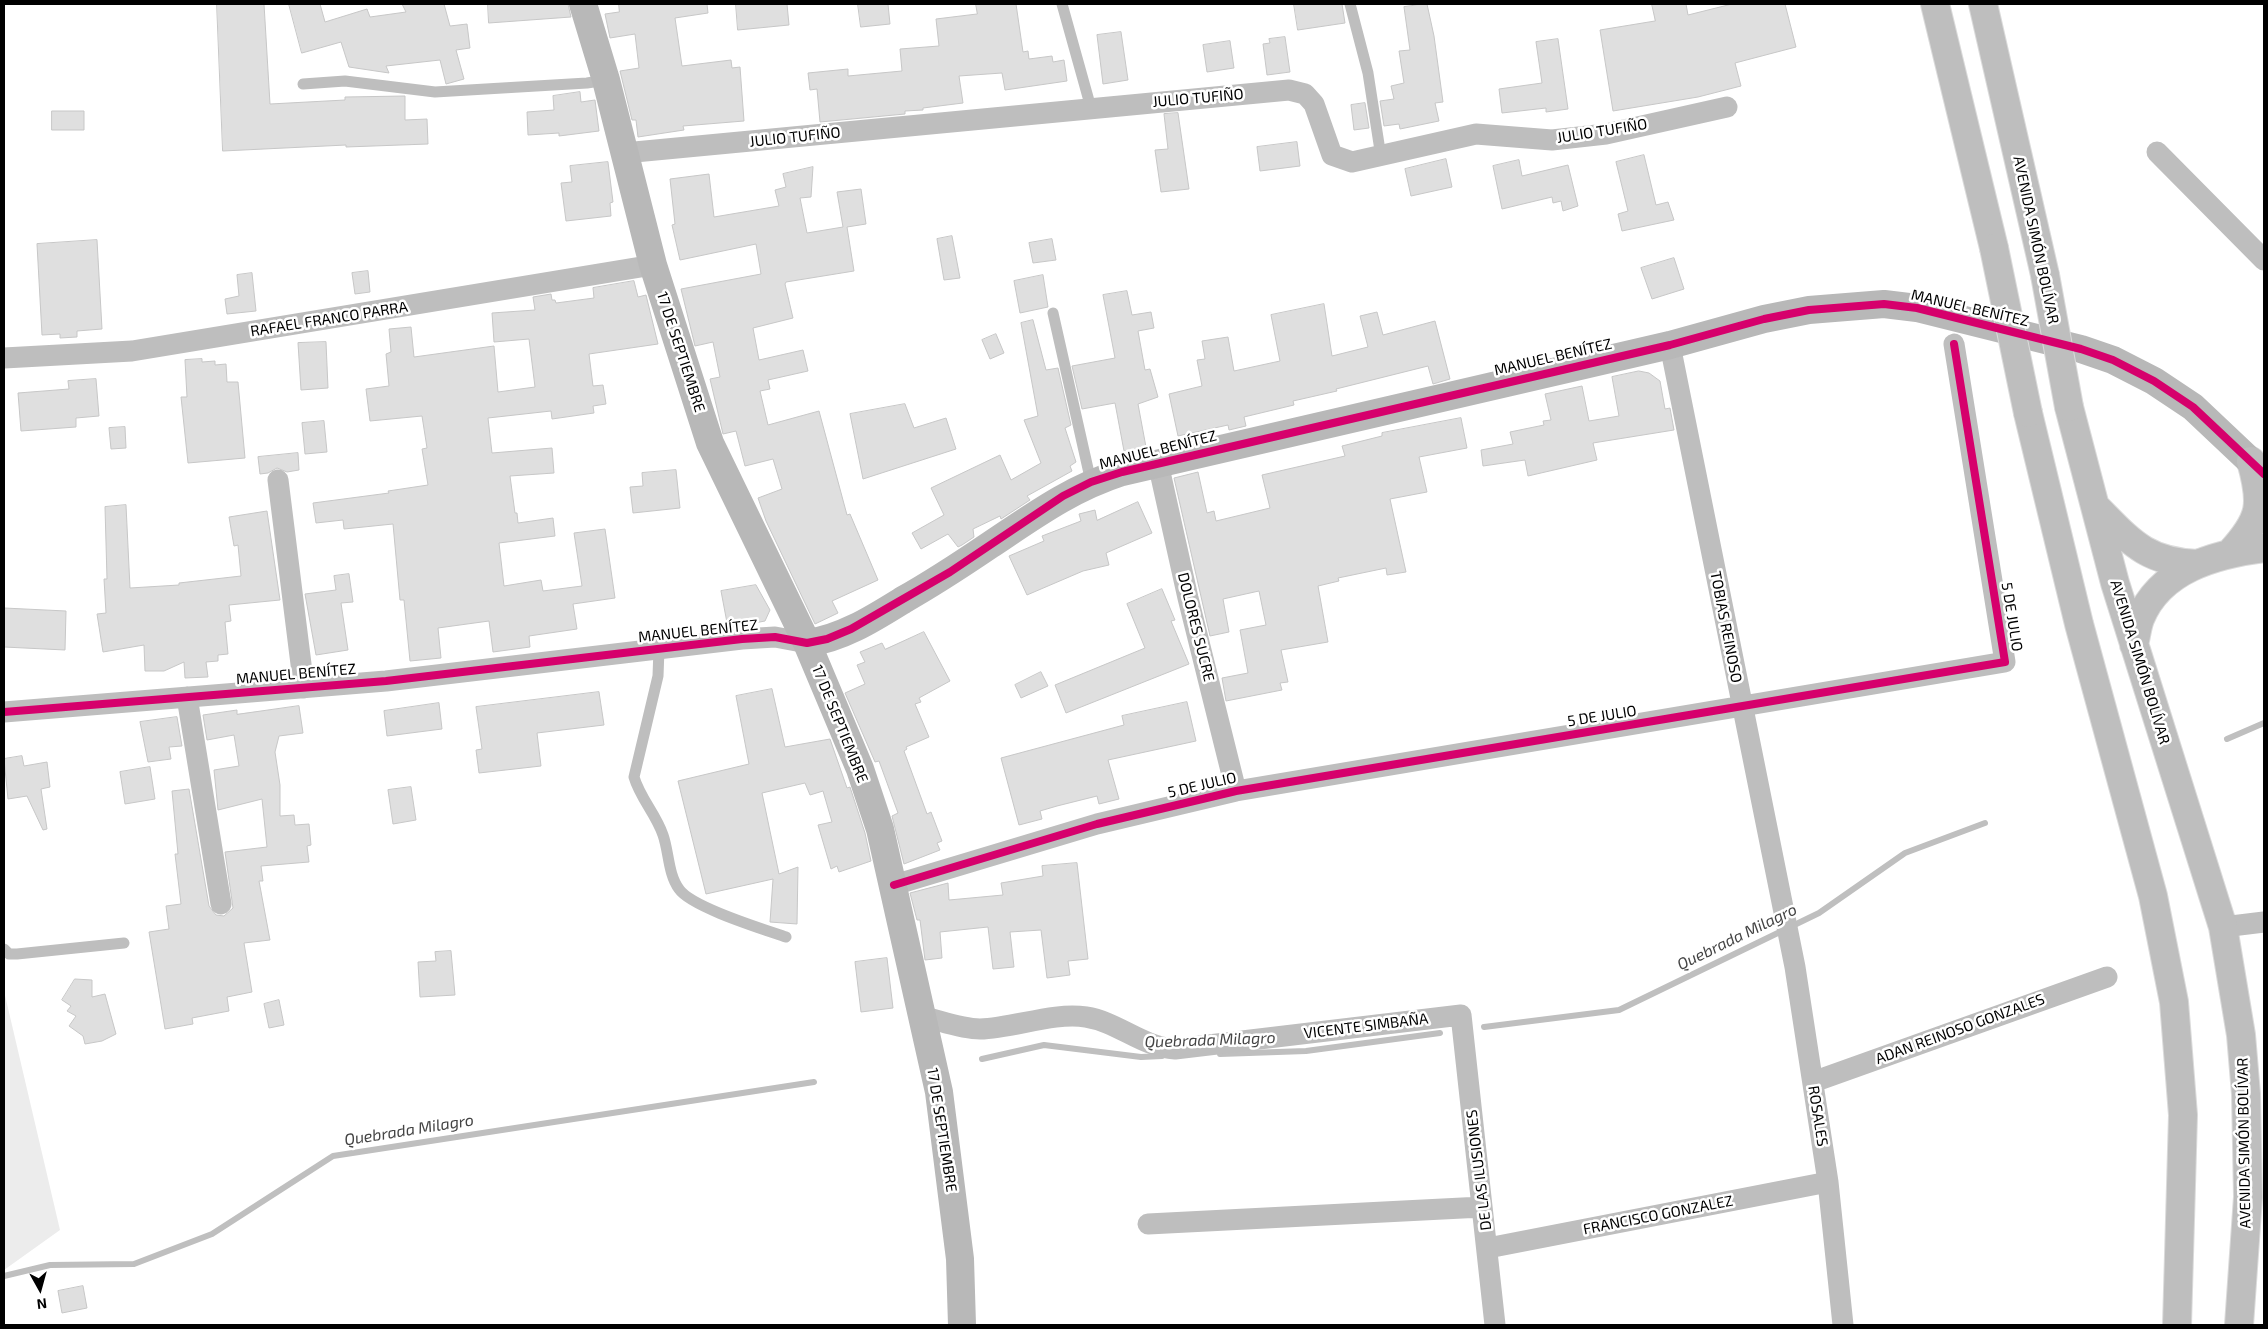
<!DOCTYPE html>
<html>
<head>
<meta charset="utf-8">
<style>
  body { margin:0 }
  #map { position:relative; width:2268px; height:1329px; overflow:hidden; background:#fff; font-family:"Exo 2",sans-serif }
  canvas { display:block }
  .frame { position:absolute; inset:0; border:5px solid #000; pointer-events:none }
  .north { position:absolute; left:15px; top:1264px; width:50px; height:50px; -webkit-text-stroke:4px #fff; paint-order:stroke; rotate:173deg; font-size:14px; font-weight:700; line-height:20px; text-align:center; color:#000 }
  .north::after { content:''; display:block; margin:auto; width:18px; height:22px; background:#000; clip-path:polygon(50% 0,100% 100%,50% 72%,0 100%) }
</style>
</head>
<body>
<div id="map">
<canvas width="2268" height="1329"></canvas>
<div class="frame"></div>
<div class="north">N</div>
</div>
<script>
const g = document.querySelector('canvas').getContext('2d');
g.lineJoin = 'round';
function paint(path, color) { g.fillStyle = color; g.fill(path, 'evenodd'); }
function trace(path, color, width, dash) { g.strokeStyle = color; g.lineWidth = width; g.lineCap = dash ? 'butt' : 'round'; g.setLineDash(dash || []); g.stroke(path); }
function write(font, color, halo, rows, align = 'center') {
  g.font = font + ' "Exo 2",sans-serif'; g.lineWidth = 5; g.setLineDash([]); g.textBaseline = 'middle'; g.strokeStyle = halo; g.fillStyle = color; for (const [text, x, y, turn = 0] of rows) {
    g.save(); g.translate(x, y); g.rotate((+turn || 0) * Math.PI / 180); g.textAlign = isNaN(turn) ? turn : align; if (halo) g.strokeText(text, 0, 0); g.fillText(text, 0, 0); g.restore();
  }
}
const green = new Path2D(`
  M 4,991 L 60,1230 L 4,1270 Z`);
const stream = new Path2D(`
  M 2227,739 L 2264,723
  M 1484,1027 L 1619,1010 L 1819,913 L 1905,853 L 1985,823
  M 1220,1054 L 1306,1051 L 1440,1033
  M 982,1059 L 1044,1045 L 1141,1057 L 1162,1056
  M 4,1276 L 50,1265 L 134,1264 L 212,1234 L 333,1156 L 814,1082`);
const building = new Path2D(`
  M 217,4 L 264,4 L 270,104 L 345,100 L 345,97 L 405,96 L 405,120 L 427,119 L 428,144 L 346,147 L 346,145 L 223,151 Z
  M 289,4 L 320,4 L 325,22 L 367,9 L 370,17 L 406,12 L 402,4 L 444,4 L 450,26 L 467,24 L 470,48 L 456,50 L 464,79 L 446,84 L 440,60 L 386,66 L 389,73 L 349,67 L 341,42 L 302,53 Z
  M 488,4 L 568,4 L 571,17 L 489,23 Z
  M 619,4 L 707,4 L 708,13 L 675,18 L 682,66 L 731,60 L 732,68 L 740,67 L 744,121 L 683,126 L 684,130 L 638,137 L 636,120 L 632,120 L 620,71 L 639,68 L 635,34 L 610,38 L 605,14 L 619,12 Z
  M 736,4 L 787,4 L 789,25 L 738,30 Z
  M 858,4 L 888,4 L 890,24 L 861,27 Z
  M 976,4 L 1016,4 L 1023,52 L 1028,51 L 1029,59 L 1052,56 L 1053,62 L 1064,60 L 1067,81 L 1005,90 L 1002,73 L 959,76 L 963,103 L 923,108 L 923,110 L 905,111 L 905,114 L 820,122 L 817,89 L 810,90 L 808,73 L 848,69 L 848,76 L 902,71 L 900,49 L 939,46 L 936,19 L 977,14 Z
  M 1294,4 L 1342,4 L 1345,23 L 1298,30 Z
  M 1427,4 L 1434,36 L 1443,102 L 1435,103 L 1439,121 L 1400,129 L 1399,124 L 1384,126 L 1380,101 L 1394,99 L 1391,86 L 1404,83 L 1399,51 L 1410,50 L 1404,7 Z
  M 1652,4 L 1686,4 L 1688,15 L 1732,4 L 1785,4 L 1796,47 L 1735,63 L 1741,86 L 1698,97 L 1613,111 L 1600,30 L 1655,21 Z
  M 1121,32 L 1128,80 L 1103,84 L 1097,35 Z
  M 1285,37 L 1290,72 L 1267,75 L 1263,44 L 1270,43 L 1269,39 Z
  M 1558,39 L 1568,109 L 1546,112 L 1546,108 L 1502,113 L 1499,89 L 1542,83 L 1536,42 Z
  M 1230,41 L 1234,68 L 1207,72 L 1203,45 Z
  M 580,92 L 581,102 L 595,100 L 599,131 L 559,136 L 559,133 L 528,135 L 527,112 L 554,110 L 553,96 Z
  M 1365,103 L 1369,128 L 1354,130 L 1351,105 Z
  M 52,111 L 84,111 L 84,130 L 52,130 Z
  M 1178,113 L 1189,189 L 1161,192 L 1155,150 L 1168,149 L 1164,114 Z
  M 1297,142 L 1300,166 L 1260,171 L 1257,147 Z
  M 1644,155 L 1656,205 L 1668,202 L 1674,220 L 1622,231 L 1618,214 L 1628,211 L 1616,162 Z
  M 1446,159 L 1452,187 L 1411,196 L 1405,169 Z
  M 1519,160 L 1522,176 L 1568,165 L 1578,206 L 1563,211 L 1561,201 L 1553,203 L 1552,197 L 1502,209 L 1493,166 Z
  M 608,162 L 613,202 L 610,203 L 611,216 L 566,221 L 561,183 L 572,182 L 570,166 Z
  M 813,167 L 811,197 L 800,198 L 807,233 L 843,227 L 837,192 L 861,189 L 866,224 L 847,227 L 854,271 L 786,282 L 785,284 L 793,318 L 753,328 L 759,360 L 803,350 L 808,371 L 768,380 L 770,389 L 760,391 L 768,425 L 819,411 L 847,515 L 850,514 L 878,580 L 832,601 L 838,613 L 815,624 L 766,521 L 758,498 L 782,489 L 773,459 L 745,466 L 736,431 L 723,434 L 710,379 L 720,377 L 713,342 L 695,346 L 681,289 L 761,274 L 756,244 L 680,260 L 672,225 L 675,224 L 670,179 L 709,174 L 714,217 L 779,206 L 775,190 L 786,187 L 783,174 Z
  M 952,236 L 960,278 L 944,280 L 937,239 Z
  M 1052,239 L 1056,260 L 1033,263 L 1029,243 Z
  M 97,240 L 102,329 L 77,331 L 77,337 L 60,338 L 60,334 L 42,335 L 37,244 Z
  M 1674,258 L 1684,289 L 1652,299 L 1641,268 Z
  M 368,271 L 370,292 L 355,294 L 352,273 Z
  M 252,273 L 256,311 L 227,314 L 225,299 L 239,296 L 237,275 Z
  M 1043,275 L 1048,307 L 1020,313 L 1014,281 Z
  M 634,281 L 638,297 L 646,295 L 658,344 L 589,354 L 593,386 L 603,385 L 606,404 L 593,406 L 594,413 L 552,419 L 551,411 L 488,418 L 492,453 L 552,448 L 554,473 L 510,476 L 515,513 L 517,513 L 518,523 L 553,518 L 555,536 L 499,543 L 504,586 L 541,580 L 543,591 L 582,586 L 574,533 L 605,529 L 615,598 L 573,604 L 577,629 L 529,636 L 530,647 L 493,652 L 489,621 L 438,628 L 441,658 L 410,661 L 404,600 L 400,600 L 393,524 L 344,529 L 343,520 L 316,523 L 313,503 L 389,493 L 388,491 L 428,485 L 422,449 L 427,448 L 422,416 L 370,421 L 366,389 L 389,386 L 386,354 L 391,352 L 389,329 L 411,327 L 414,357 L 494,346 L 498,392 L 535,387 L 529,339 L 494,342 L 492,313 L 535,310 L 533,297 L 551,294 L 552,300 L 555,300 L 556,303 L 594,298 L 593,288 Z
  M 1127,291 L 1132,315 L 1151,312 L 1154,328 L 1138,331 L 1145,370 L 1150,369 L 1158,397 L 1138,404 L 1146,447 L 1124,451 L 1115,403 L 1082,409 L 1072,366 L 1115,358 L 1103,295 Z
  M 1324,304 L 1332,356 L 1368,347 L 1360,316 L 1377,312 L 1383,335 L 1435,321 L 1450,379 L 1433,384 L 1428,366 L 1336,389 L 1337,391 L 1293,401 L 1294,405 L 1244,417 L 1246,426 L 1229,430 L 1228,425 L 1178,436 L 1169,394 L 1202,386 L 1197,360 L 1205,359 L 1202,341 L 1228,337 L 1234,371 L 1280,361 L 1271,315 Z
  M 1033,320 L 1046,370 L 1058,368 L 1071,425 L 1065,428 L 1076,462 L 1070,466 L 1072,471 L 1027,496 L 1030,500 L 1001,519 L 1000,516 L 973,529 L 974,537 L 962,545 L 958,547 L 948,534 L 921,549 L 912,533 L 944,515 L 931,488 L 1000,455 L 1011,480 L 1041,463 L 1024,420 L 1038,416 L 1021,323 Z
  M 996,334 L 1004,353 L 990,359 L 982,340 Z
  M 326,342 L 328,388 L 301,390 L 298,343 Z
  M 202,359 L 202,362 L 215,361 L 215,365 L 226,364 L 227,382 L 238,382 L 245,458 L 188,463 L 181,397 L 187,397 L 185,360 Z
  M 1639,371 L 1649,373 L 1660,381 L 1665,409 L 1670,408 L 1674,430 L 1593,443 L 1597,460 L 1528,476 L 1525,460 L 1483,466 L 1481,450 L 1513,444 L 1510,432 L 1544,425 L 1543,421 L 1551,420 L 1545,394 L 1582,386 L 1589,421 L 1619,416 L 1612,377 Z
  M 96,379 L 99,416 L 76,418 L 76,427 L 21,431 L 18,393 L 69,389 L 68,381 Z
  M 905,404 L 914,428 L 946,418 L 956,449 L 863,479 L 850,414 Z
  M 1461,418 L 1467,448 L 1419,457 L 1427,492 L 1390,499 L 1406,572 L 1387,575 L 1386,568 L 1338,578 L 1339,581 L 1318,586 L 1328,642 L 1281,650 L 1288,682 L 1280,683 L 1282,690 L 1226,701 L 1222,678 L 1248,673 L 1240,630 L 1266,625 L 1259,591 L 1223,599 L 1229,632 L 1210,636 L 1174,478 L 1198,472 L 1207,513 L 1214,511 L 1216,521 L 1270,508 L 1262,475 L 1345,456 L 1342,446 L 1382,436 L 1382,433 Z
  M 324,421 L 327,452 L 305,454 L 302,423 Z
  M 125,427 L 126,448 L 111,449 L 109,428 Z
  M 298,453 L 299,470 L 287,472 L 277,468 L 268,473 L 260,474 L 258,457 Z
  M 676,470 L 680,508 L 633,513 L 630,487 L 643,486 L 642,473 Z
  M 1138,502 L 1152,533 L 1106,553 L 1109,565 L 1083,571 L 1027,595 L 1009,556 L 1044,541 L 1042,536 L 1081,521 L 1079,514 L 1095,510 L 1097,520 Z
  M 126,505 L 130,588 L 179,585 L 179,583 L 241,576 L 238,545 L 234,546 L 229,517 L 267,511 L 280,600 L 229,605 L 231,621 L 225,622 L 228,654 L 218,655 L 218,661 L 206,662 L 208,677 L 185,678 L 184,662 L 164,671 L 145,671 L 144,645 L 103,652 L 97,614 L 106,613 L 104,579 L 107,579 L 105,507 Z
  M 349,574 L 353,602 L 341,603 L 348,650 L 316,655 L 305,594 L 336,590 L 334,576 Z
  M 756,585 L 770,610 L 765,621 L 728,628 L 721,591 Z
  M 1162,589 L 1175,620 L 1171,621 L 1189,664 L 1066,713 L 1055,685 L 1145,648 L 1127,604 Z
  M 4,608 L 66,611 L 65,650 L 4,647 Z
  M 924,632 L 950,681 L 919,698 L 921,702 L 915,704 L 929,737 L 906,747 L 907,749 L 904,751 L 927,814 L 931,812 L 942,841 L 937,843 L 940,850 L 904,864 L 892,816 L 898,813 L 879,761 L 875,762 L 845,693 L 865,684 L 857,665 L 865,662 L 860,652 L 882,643 L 885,649 Z
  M 1041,672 L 1048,686 L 1021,698 L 1015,685 Z
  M 772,689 L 785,747 L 830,739 L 847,788 L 850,787 L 865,833 L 871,861 L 839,872 L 837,866 L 831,869 L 818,825 L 832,822 L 823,791 L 810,795 L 805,783 L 762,793 L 779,874 L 798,867 L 797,924 L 770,922 L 773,879 L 706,894 L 678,781 L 749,764 L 736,696 Z
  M 599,692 L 604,725 L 537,733 L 541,766 L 479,773 L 476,750 L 482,749 L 476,707 Z
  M 1187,702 L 1196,741 L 1108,760 L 1119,799 L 1099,804 L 1097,796 L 1057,806 L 1040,811 L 1042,819 L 1019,825 L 1001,758 L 1124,725 L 1122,716 Z
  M 439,703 L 442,729 L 387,736 L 384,711 Z
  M 299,706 L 303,733 L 279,736 L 275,752 L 280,785 L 280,816 L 294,815 L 295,825 L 309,824 L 311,845 L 307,846 L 309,862 L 261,866 L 263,881 L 259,881 L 270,940 L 244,943 L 252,992 L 227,997 L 229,1011 L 192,1018 L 193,1024 L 165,1029 L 149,932 L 169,929 L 166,906 L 181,904 L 175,854 L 178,854 L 172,791 L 189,789 L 209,906 L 216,915 L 224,916 L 233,908 L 225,852 L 267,847 L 262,799 L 218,810 L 214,770 L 239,766 L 234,735 L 207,740 L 203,715 L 237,710 L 237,714 Z
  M 177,717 L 182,746 L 169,747 L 171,759 L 148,762 L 140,722 Z
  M 22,756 L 24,766 L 47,762 L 50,787 L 41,789 L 47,829 L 43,830 L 27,796 L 8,799 L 4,759 Z
  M 150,767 L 155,799 L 125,804 L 120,772 Z
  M 411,787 L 416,820 L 393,824 L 388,790 Z
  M 1077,863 L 1088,959 L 1068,961 L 1070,975 L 1047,978 L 1041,930 L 1010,932 L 1014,967 L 993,969 L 988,927 L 940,932 L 942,958 L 925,960 L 920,920 L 917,920 L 910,893 L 948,883 L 949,900 L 1003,895 L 1001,883 L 1043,876 L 1042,866 Z
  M 451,951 L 455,995 L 420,997 L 418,962 L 436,961 L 435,952 Z
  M 887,958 L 893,1008 L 861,1012 L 855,962 Z
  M 75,979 L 92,980 L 92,997 L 105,994 L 116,1034 L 102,1041 L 85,1044 L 83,1036 L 69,1026 L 76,1016 L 67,1011 L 71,1006 L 62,1000 Z
  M 279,1000 L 284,1025 L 269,1028 L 264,1004 Z
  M 83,1286 L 87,1308 L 62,1313 L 58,1291 Z`);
const lane = new Path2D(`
  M 1062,4 L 1091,108
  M 1350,4 L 1368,73 L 1381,157
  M 303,84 L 345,81 L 435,92 L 587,83 L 606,80
  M 1053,313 L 1091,482
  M 659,649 L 658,676 L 634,777 C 640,798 656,814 663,835 C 669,852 668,874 679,889 C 691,907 763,929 786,937
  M 4,949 L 9,954 L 17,954 L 124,943`);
const street = new Path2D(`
  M 2157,152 L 2264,260
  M 624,153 L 1289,90 L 1305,94 L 1314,104 L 1332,155 L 1352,162 L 1476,134 L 1552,140 L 1606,134 L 1727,107
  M 1670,345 L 1795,967 L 1828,1182 L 1843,1325
  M 4,358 L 132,351 L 653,265
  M 1158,463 L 1188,598 L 1236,791
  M 278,480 L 304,688
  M 187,697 L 221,904
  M 4,712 L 386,681 L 742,639 L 775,637 L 807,643
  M 894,885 L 1097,824 L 1236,791 L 2005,662 L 1954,344
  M 2223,927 L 2264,922
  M 920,1016 C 939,1020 960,1029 980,1029 C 1014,1028 1053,1012 1086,1017 C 1118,1022 1142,1047 1175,1049 L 1461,1015 L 1495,1325
  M 1813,1082 L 2107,977
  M 1148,1224 L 1482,1207
  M 1488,1248 L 1828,1182`);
const secondary = new Path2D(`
  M 583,4 L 606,80 L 653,265 L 710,443 L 807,643 L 860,769 L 880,829 L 939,1092 L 960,1259 L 962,1325
  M 807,643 C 841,639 874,618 903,600 C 933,583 962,564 990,545 C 1035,515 1070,489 1122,472 L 1670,345 L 1764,319 L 1809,310 L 1884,304 L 1917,308 L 2081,349 L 2113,360 L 2154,381 L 2193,407 L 2264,474`);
const highway = new Path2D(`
  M 1935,4 L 1994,248
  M 1983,4 L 2045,275
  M 2069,407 L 2115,583 L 2223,927 L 2241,1035 L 2246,1094 L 2248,1197 L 2239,1325
  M 2028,413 L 2079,624 L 2153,896 L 2174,1002 L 2183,1115 L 2177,1325
  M 2095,506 C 2130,541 2145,562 2198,564
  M 2231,552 C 2262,518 2263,504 2251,461
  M 2134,645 C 2136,637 2137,627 2140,619 C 2160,569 2216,554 2264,548`);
const highwayBridge = new Path2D(`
  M 1994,248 L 2028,413
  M 2045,275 L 2069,407`);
const cycleway = new Path2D(`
  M 4,712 L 386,681 L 742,639 L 775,637 L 807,643 L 827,639 L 851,629 L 950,572 L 1063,496 L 1091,482 L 1122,472 L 1670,345 L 1764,319 L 1809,310 L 1884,304 L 1917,308 L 2081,349 L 2113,360 L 2154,381 L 2193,407 L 2264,474
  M 894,885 L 1097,824 L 1236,791 L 2005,662 L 1954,344`);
const streetNames = [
  ["JULIO TUFIÑO",1198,98,-5],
  ["JULIO TUFIÑO",1602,131,-9],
  ["JULIO TUFIÑO",795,137,-6],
  ["AVENIDA SIMÓN BOLÍVAR",2036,240,78],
  ["MANUEL BENÍTEZ",1970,308,13],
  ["RAFAEL FRANCO PARRA",329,319,-9],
  ["17 DE SEPTIEMBRE",681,352,72],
  ["MANUEL BENÍTEZ",1553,357,-13],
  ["MANUEL BENÍTEZ",1158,450,-14],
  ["5 DE JULIO",2012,617,81],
  ["DOLORES SUCRE",1196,627,76],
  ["TOBIAS REINOSO",1726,627,79],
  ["MANUEL BENÍTEZ",698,631,-6],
  ["AVENIDA SIMÓN BOLÍVAR",2140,662,73],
  ["MANUEL BENÍTEZ",296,674,-5],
  ["5 DE JULIO",1602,716,-9],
  ["17 DE SEPTIEMBRE",840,724,68],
  ["5 DE JULIO",1202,785,-13],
  ["VICENTE SIMBAÑA",1366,1026,-7],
  ["ADAN REINOSO GONZALES",1960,1029,-20],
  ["ROSALES",1818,1116,81],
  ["17 DE SEPTIEMBRE",942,1130,81],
  ["AVENIDA SIMÓN BOLÍVAR",2244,1143,-91],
  ["DE LAS ILUSIONES",1479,1170,-97],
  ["FRANCISCO GONZALEZ",1658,1215,-11]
];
const waterNames = [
  ["Quebrada Milagro",1737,937,-26],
  ["Quebrada Milagro",1210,1040,-2],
  ["Quebrada Milagro",409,1130,-9]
];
paint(green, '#ececec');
trace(stream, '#bfbfbf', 6);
paint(building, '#dfdfdf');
trace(building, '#c7c7c7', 1);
trace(highway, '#dbdbdb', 30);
trace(lane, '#bebebe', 11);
trace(street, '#bebebe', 21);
trace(secondary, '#b8b8b8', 28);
trace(highway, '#bebebe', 28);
trace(highwayBridge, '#dbdbdb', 30, []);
trace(highwayBridge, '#bebebe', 28);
trace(cycleway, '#d6006c', 8);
write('15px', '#000', '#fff', streetNames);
write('italic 16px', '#444', '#fff', waterNames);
</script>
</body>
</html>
